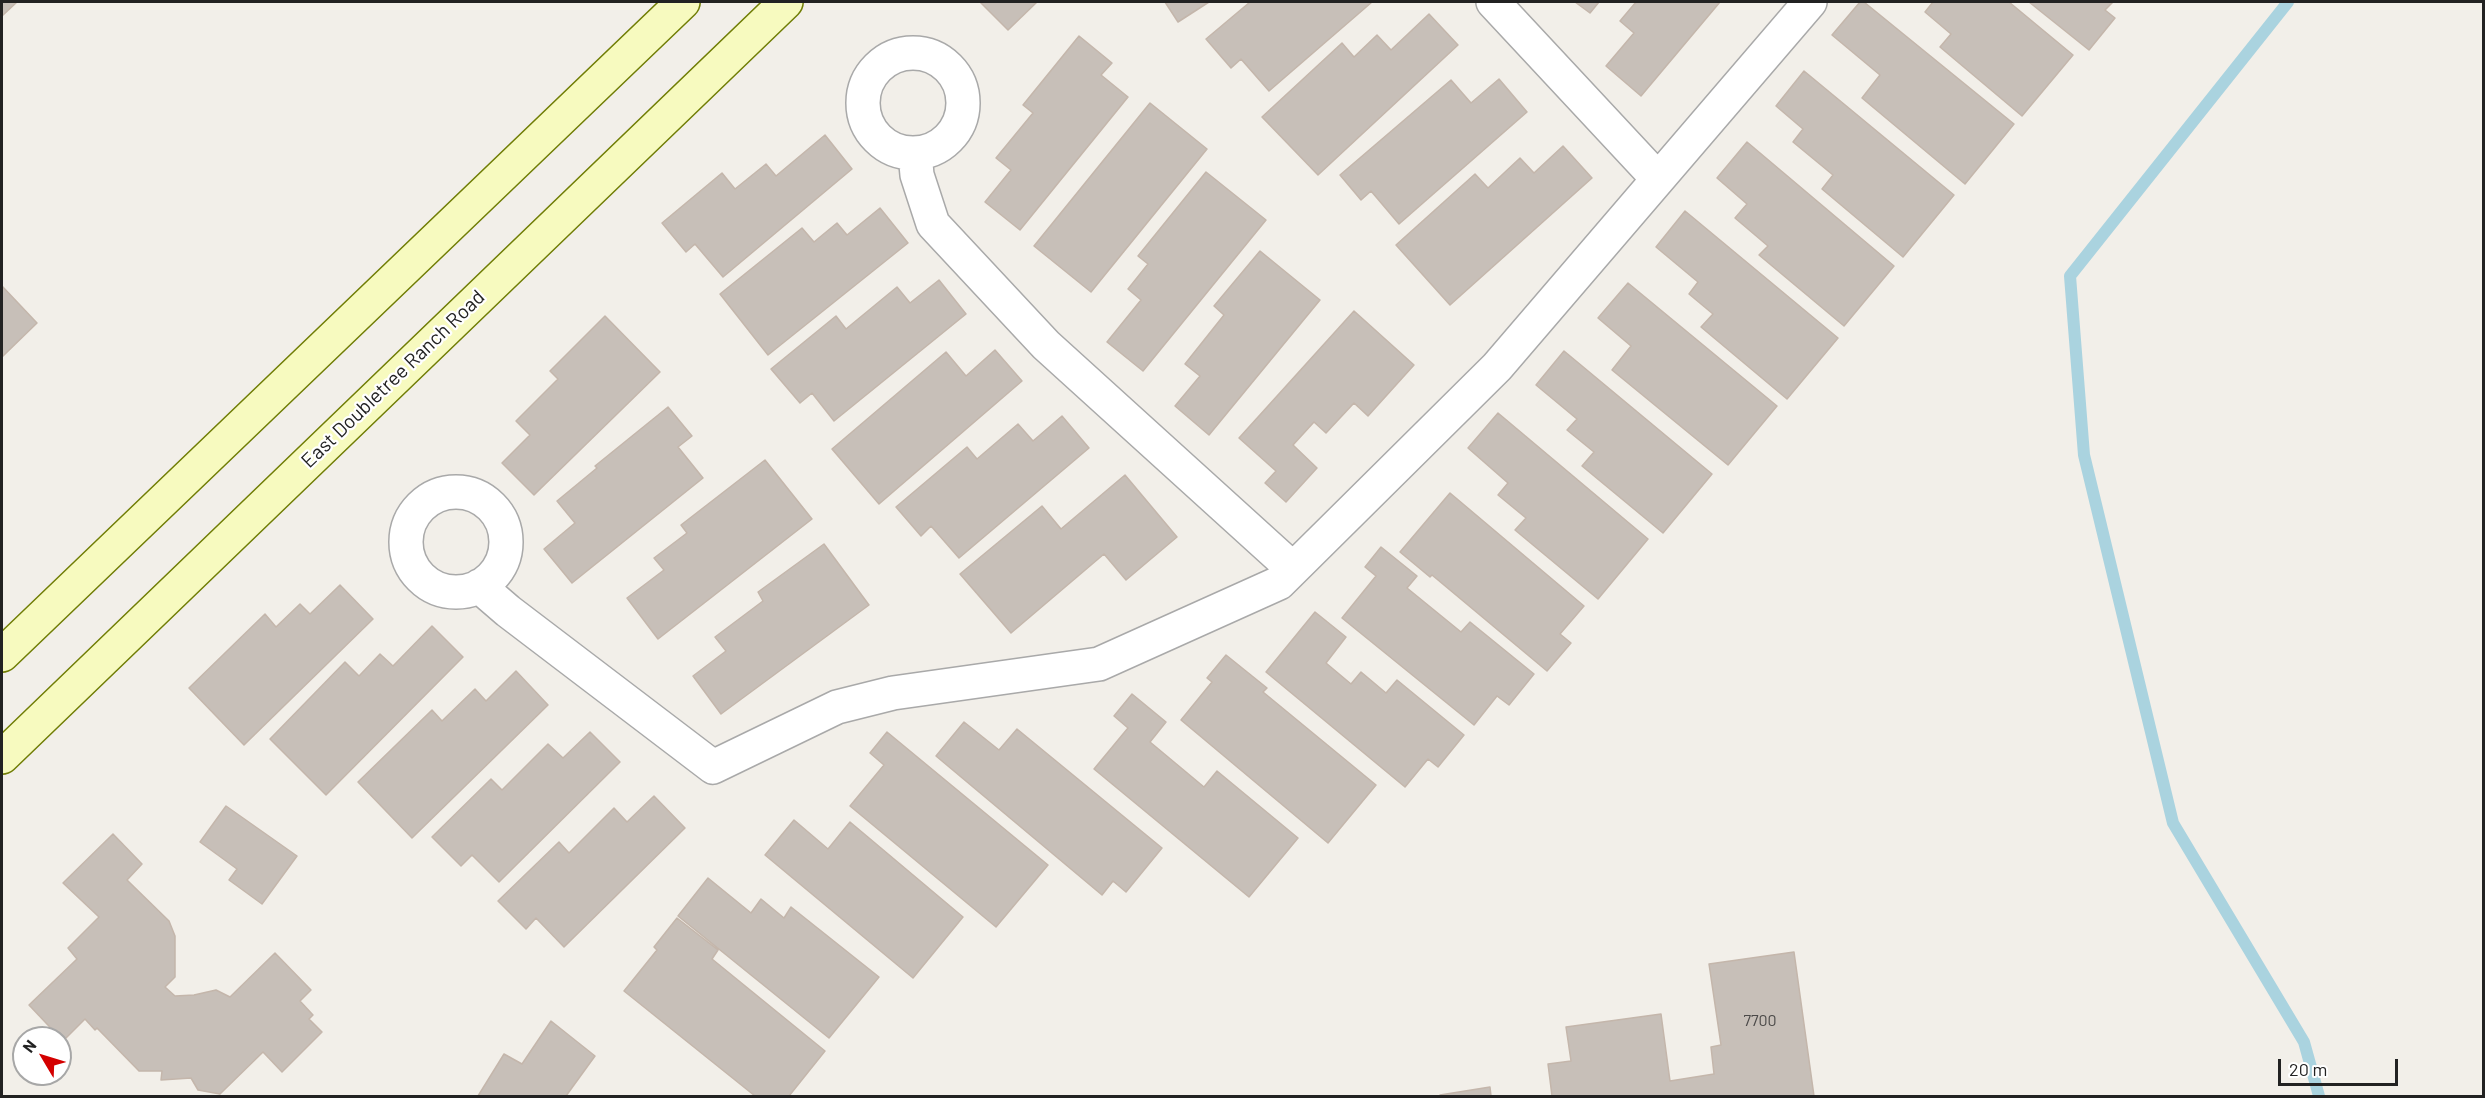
<!DOCTYPE html>
<html>
<head>
<meta charset="utf-8">
<style>
  body { margin:0 }
  #map { position:relative; width:2485px; height:1098px; overflow:hidden; background:#f2efe9; font-family:Barlow,sans-serif }
  canvas { display:block }
  .frame { position:absolute; inset:0; border:3px solid #222; pointer-events:none }
  .north { position:absolute; left:12px; top:1026px; width:60px; height:60px; box-sizing:border-box; background:#fff; border:2px solid #a7a7a7; border-radius:50%; rotate:308deg; font-size:16px; font-weight:700; line-height:24px; text-align:center; color:#222 }
  .north::after { content:''; display:block; margin:auto; width:21px; height:27px; background:#d40000; clip-path:polygon(50% 0,100% 100%,50% 72%,0 100%) }
  .scale { position:absolute; left:2278px; top:1059px; width:120px; height:27px; box-sizing:border-box; border:3px solid #222; border-top:0; padding-left:8px; font-size:18px; line-height:21px; white-space:nowrap; color:#222; -webkit-text-stroke:4px #fff; paint-order:stroke }
</style>
</head>
<body>
<div id="map">
<canvas width="2485" height="1098"></canvas>
<div class="frame"></div>
<div class="north">N</div>
<div class="scale">20 m</div>
</div>
<script>
const g = document.querySelector('canvas').getContext('2d');
g.lineJoin = 'round';
function trace(path, color, width, dash) { g.strokeStyle = color; g.lineWidth = width; g.lineCap = dash ? 'butt' : 'round'; g.setLineDash(dash || []); g.stroke(path); }
function paint(path, color) { g.fillStyle = color; g.fill(path, 'evenodd'); }
function write(font, color, halo, rows, align = 'center') {
  g.font = font + ' Barlow,sans-serif'; g.lineWidth = 4.5; g.setLineDash([]); g.textBaseline = 'middle'; g.strokeStyle = halo; g.fillStyle = color; for (const [text, x, y, turn = 0] of rows) {
    g.save(); g.translate(x, y); g.rotate((+turn || 0) * Math.PI / 180); g.textAlign = isNaN(turn) ? turn : align; if (halo) g.strokeText(text, 0, 0); g.fillText(text, 0, 0); g.restore();
  }
}
const stream = new Path2D(`
  M 2288,2 L 2070,276 L 2084,455 L 2173,823 L 2304,1042 L 2319,1096`);
const building = new Path2D(`
  M 2,2 L 17,2 L 2,16 Z
  M 980,2 L 1037,2 L 1008,30 Z
  M 1165,2 L 1209,2 L 1178,22 Z
  M 1250,2 L 1372,2 L 1269,91 L 1241,59 L 1231,68 L 1206,39 Z
  M 1575,2 L 1599,2 L 1590,13 Z
  M 1636,2 L 1720,2 L 1641,96 L 1606,66 L 1634,33 L 1620,21 Z
  M 1860,2 L 1864,2 L 2014,124 L 1965,184 L 1862,98 L 1880,75 L 1832,35 Z
  M 1933,2 L 2009,2 L 2073,55 L 2022,116 L 1940,47 L 1951,34 L 1925,12 Z
  M 2029,2 L 2113,2 L 2105,10 L 2115,18 L 2089,50 Z
  M 1429,14 L 1458,45 L 1318,175 L 1262,117 L 1342,43 L 1354,57 L 1377,35 L 1391,50 Z
  M 1079,36 L 1112,63 L 1101,75 L 1128,97 L 1020,230 L 985,202 L 1011,170 L 996,158 L 1033,113 L 1023,105 Z
  M 1804,71 L 1954,195 L 1903,257 L 1822,189 L 1833,175 L 1793,142 L 1803,129 L 1776,106 Z
  M 1499,79 L 1527,112 L 1399,224 L 1371,191 L 1361,200 L 1340,175 L 1451,80 L 1471,103 Z
  M 1150,103 L 1207,149 L 1091,292 L 1034,246 Z
  M 825,135 L 852,169 L 723,277 L 695,244 L 686,252 L 662,223 L 722,173 L 735,189 L 766,164 L 776,176 Z
  M 1747,142 L 1894,266 L 1844,326 L 1759,255 L 1768,246 L 1735,218 L 1747,204 L 1717,178 Z
  M 1563,146 L 1592,178 L 1450,305 L 1396,245 L 1475,174 L 1488,188 L 1520,158 L 1534,173 Z
  M 1206,172 L 1266,220 L 1143,371 L 1107,342 L 1141,300 L 1128,289 L 1148,264 L 1138,256 Z
  M 880,208 L 908,243 L 768,355 L 720,294 L 802,228 L 814,242 L 837,223 L 847,235 Z
  M 1685,211 L 1838,338 L 1787,399 L 1701,327 L 1713,314 L 1689,294 L 1698,282 L 1656,247 Z
  M 1260,251 L 1320,300 L 1209,435 L 1175,406 L 1200,376 L 1185,364 L 1224,315 L 1214,306 Z
  M 939,280 L 966,314 L 834,421 L 812,393 L 800,403 L 771,369 L 836,316 L 846,329 L 897,287 L 910,303 Z
  M 1628,283 L 1777,406 L 1728,465 L 1612,370 L 1631,346 L 1598,318 Z
  M 2,286 L 37,323 L 2,357 Z
  M 1354,311 L 1414,365 L 1368,416 L 1354,403 L 1326,433 L 1314,422 L 1293,445 L 1317,468 L 1286,502 L 1265,483 L 1276,471 L 1239,438 Z
  M 605,316 L 660,372 L 534,495 L 502,463 L 530,435 L 516,421 L 558,379 L 550,371 Z
  M 995,350 L 1022,381 L 879,504 L 832,449 L 946,352 L 966,376 Z
  M 1564,351 L 1712,474 L 1663,533 L 1582,466 L 1594,452 L 1567,430 L 1577,419 L 1536,385 Z
  M 668,407 L 692,436 L 678,447 L 703,478 L 572,583 L 544,549 L 575,523 L 557,501 L 597,468 L 595,466 Z
  M 1498,413 L 1648,539 L 1598,599 L 1515,530 L 1526,518 L 1498,495 L 1508,483 L 1468,448 Z
  M 1062,416 L 1089,448 L 959,558 L 931,526 L 921,536 L 896,507 L 967,447 L 977,459 L 1018,424 L 1033,441 Z
  M 765,460 L 812,519 L 658,639 L 627,598 L 664,570 L 654,558 L 687,533 L 681,525 Z
  M 1125,475 L 1177,537 L 1126,580 L 1104,554 L 1011,633 L 960,574 L 1042,506 L 1061,529 Z
  M 1450,493 L 1584,606 L 1560,634 L 1571,643 L 1547,671 L 1432,575 L 1430,577 L 1400,552 Z
  M 824,544 L 869,605 L 721,714 L 693,676 L 726,651 L 715,637 L 763,601 L 758,592 Z
  M 1381,547 L 1417,576 L 1407,588 L 1461,632 L 1470,622 L 1534,674 L 1509,705 L 1497,696 L 1474,725 L 1342,618 L 1376,576 L 1365,567 Z
  M 340,585 L 373,619 L 244,745 L 189,688 L 265,614 L 276,627 L 300,604 L 310,614 Z
  M 1315,612 L 1346,637 L 1326,663 L 1351,684 L 1361,672 L 1386,693 L 1397,680 L 1464,735 L 1438,767 L 1428,759 L 1405,787 L 1266,672 Z
  M 432,626 L 463,657 L 326,795 L 270,739 L 345,662 L 359,676 L 380,654 L 393,666 Z
  M 1226,655 L 1267,688 L 1263,692 L 1376,785 L 1328,843 L 1181,720 L 1212,682 L 1207,678 Z
  M 516,671 L 548,705 L 412,838 L 358,782 L 432,710 L 442,721 L 475,689 L 486,701 Z
  M 1132,694 L 1166,722 L 1150,742 L 1204,787 L 1217,771 L 1298,838 L 1249,897 L 1094,769 L 1128,728 L 1114,716 Z
  M 964,722 L 999,750 L 1017,729 L 1162,848 L 1126,892 L 1113,881 L 1102,895 L 936,756 Z
  M 590,732 L 620,762 L 499,882 L 472,855 L 461,866 L 432,837 L 491,779 L 502,790 L 548,744 L 563,758 Z
  M 887,732 L 1048,865 L 996,927 L 850,806 L 884,765 L 870,753 Z
  M 654,796 L 685,828 L 564,947 L 536,918 L 526,929 L 498,901 L 559,842 L 569,853 L 614,808 L 627,822 Z
  M 226,806 L 297,856 L 262,904 L 229,880 L 237,869 L 200,842 Z
  M 794,820 L 828,849 L 850,822 L 963,917 L 913,978 L 765,855 Z
  M 113,834 L 142,864 L 127,880 L 169,921 L 175,936 L 175,977 L 165,987 L 175,996 L 194,995 L 216,990 L 230,997 L 275,953 L 311,990 L 300,1001 L 313,1015 L 309,1019 L 322,1032 L 282,1072 L 263,1052 L 220,1094 L 198,1090 L 191,1078 L 161,1080 L 162,1071 L 139,1071 L 97,1028 L 95,1030 L 85,1019 L 63,1041 L 29,1005 L 77,959 L 68,948 L 99,917 L 63,883 Z
  M 708,878 L 751,913 L 761,899 L 784,918 L 791,907 L 879,977 L 829,1038 L 678,916 Z
  M 677,918 L 718,950 L 712,959 L 825,1051 L 789,1096 L 755,1096 L 624,991 L 657,950 L 654,947 Z
  M 1794,952 L 1814,1096 L 1552,1096 L 1548,1064 L 1571,1061 L 1566,1027 L 1661,1014 L 1670,1081 L 1714,1074 L 1711,1047 L 1721,1045 L 1709,964 Z
  M 551,1021 L 595,1056 L 566,1096 L 478,1096 L 504,1054 L 522,1064 Z
  M 1490,1087 L 1491,1096 L 1441,1096 L 1440,1095 Z`);
const street = new Path2D(`
  M 1493,2 L 1658,179
  M863 103a50 50 0 1 1 100 0a50 50 0 1 1-100 0Z
  M 915,153 L 917,175 L 933,224 L 1046,345 L 1293,569
  M406 542a50 50 0 1 1 100 0a50 50 0 1 1-100 0Z
  M 479,586 L 508,611 L 713,767 L 837,707 L 893,693 L 1099,664 L 1279,583 L 1497,367 L 1810,2`);
const secondary = new Path2D(`
  M 2,655 L 683,2
  M 2,757 L 786,2`);
const numberNames = [
  ["7700",1760,1021]
];
const streetNames = [
  ["East Doubletree Ranch Road",393,379,-44]
];
trace(stream, '#aad3df', 12);
paint(building, '#c7bfb8');
trace(building, '#c4b6ab', 1.5);
trace(street, '#a9a9a9', 36);
trace(secondary, '#707d05', 36);
trace(street, '#fff', 33);
trace(secondary, '#f7fabf', 33);
write('16px', '#4b4948', null, numberNames);
write('20px', '#222', '#fff', streetNames);
</script>
</body>
</html>
